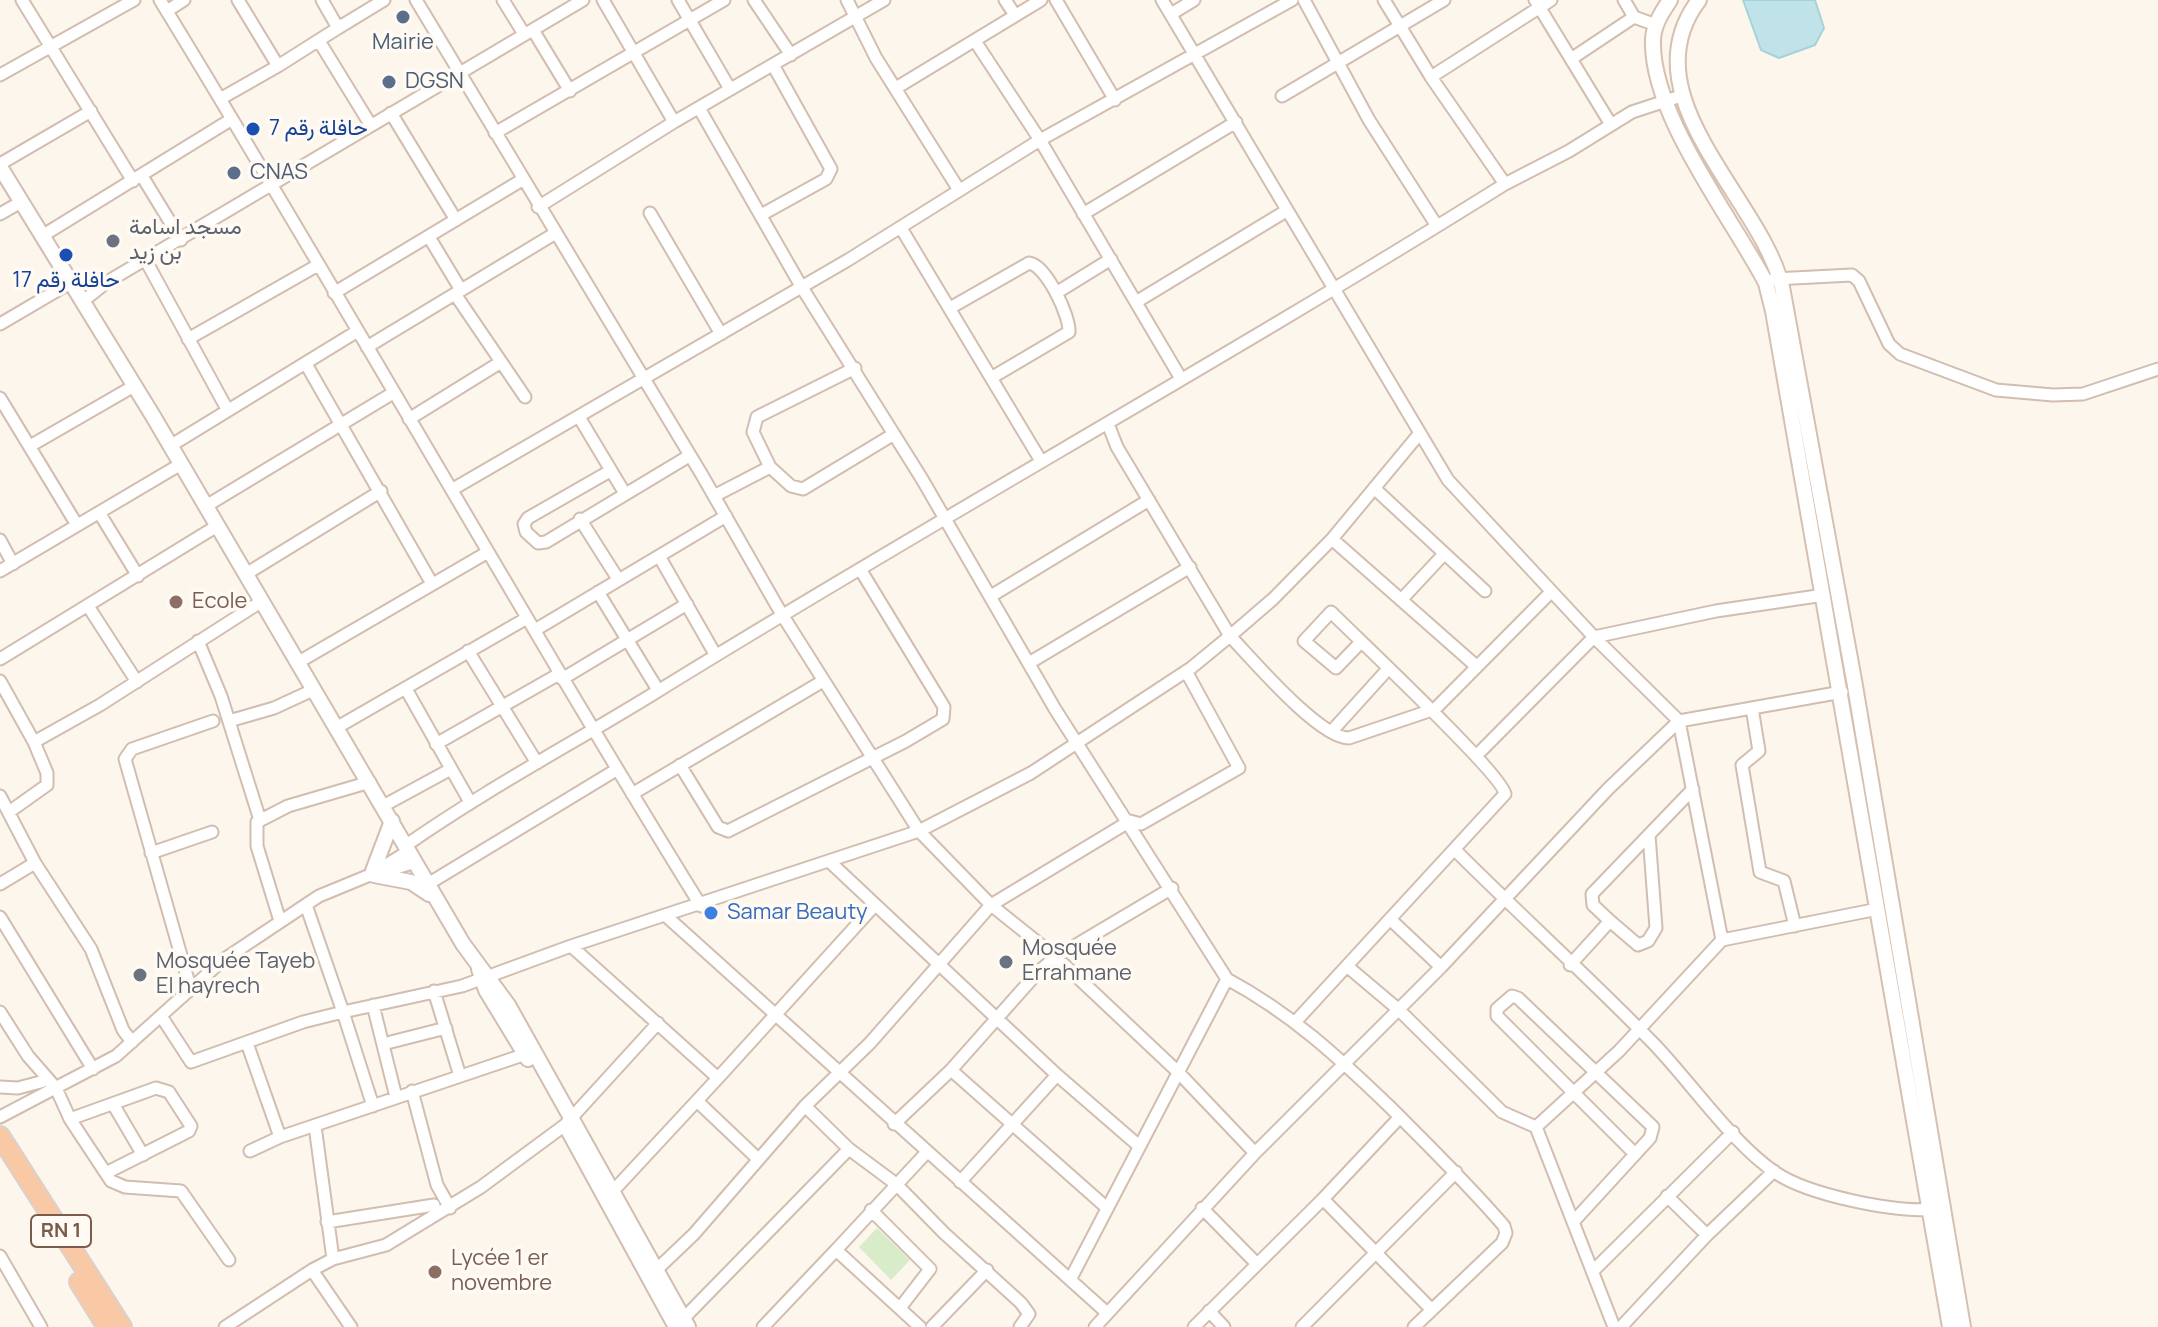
<!DOCTYPE html>
<html>
<head>
<meta charset="utf-8">
<style>
  body { margin:0 }
  canvas { display:block; background:#fdf6ec }
</style>
</head>
<body>
<canvas width="2158" height="1327"></canvas>
<script>
const g = document.querySelector('canvas').getContext('2d');
g.lineJoin = 'round';
function paint(path, color) { g.fillStyle = color; g.fill(path, 'evenodd'); }
function trace(path, color, width, dash) { g.strokeStyle = color; g.lineWidth = width; g.lineCap = dash ? 'butt' : 'round'; g.setLineDash(dash || []); g.stroke(path); }
function write(font, color, halo, rows, align = 'center') {
  g.font = font + ' Manrope,Vazirmatn,sans-serif'; g.lineWidth = 7; g.setLineDash([]); g.textBaseline = 'middle'; g.strokeStyle = halo; g.fillStyle = color; for (const [text, x, y, turn = 0] of rows) {
    g.save(); g.translate(x, y); g.rotate((+turn || 0) * Math.PI / 180); g.textAlign = isNaN(turn) ? turn : align; if (halo) g.strokeText(text, 0, 0); g.fillText(text, 0, 0); g.restore();
  }
}
const green = new Path2D(`
  M 877,1228 L 910,1260 L 891,1280 L 859,1247 Z`);
const water = new Path2D(`
  M 1743,0 L 1815,0 L 1824,28 L 1815,45 L 1779,58 L 1761,50 Z`);
const minor = new Path2D(`
  M 22,0 L 133,181
  M 160,0 C 344,300 516,607 701,906
  M 238,0 L 278,66 L 338,28 L 322,0
  M 503,0 L 524,34
  M 603,0 L 674,122
  M 678,0 L 730,89
  M 754,0 L 791,55
  M 847,0 L 876,58 L 959,190
  M 1005,0 L 1015,15
  M 1056,0 L 1115,100
  M 1162,0 L 1448,480 L 1594,637 L 1716,611 L 1824,595
  M 1304,0 L 1369,120 L 1437,226
  M 1384,0 L 1431,77 L 1505,184
  M 1535,0 L 1610,123
  M 1624,0 L 1634,17 L 1656,25
  M 167,11 L 184,0
  M 1171,14 L 1194,0
  M 338,28 L 384,0
  M 533,30 L 570,91
  M 319,41 L 370,124
  M 975,41 L 1040,140 L 1180,377
  M 1571,59 L 1634,17
  M 0,75 L 134,0
  M 1431,77 L 1551,0
  M 896,88 L 1041,0
  M 1282,96 L 1444,0
  M 220,99 L 278,66
  M 699,108 L 801,286 L 922,479 L 1055,709 L 1227,979 L 1071,1278
  M 391,113 L 456,220
  M 495,133 L 724,0
  M 0,164 L 91,111
  M 142,176 L 181,240
  M 538,207 L 674,122 L 884,0
  M 650,213 L 721,334
  M 0,214 L 21,202
  M 1083,214 L 1236,122
  M 761,215 L 826,179 L 831,169 L 773,65
  M 901,228 L 1041,461
  M 42,236 L 232,119
  M 429,237 L 461,290
  M 145,259 L 227,409
  M 1774,279 L 1852,275 L 1859,281 L 1889,344 L 1900,354 L 1996,390 L 2053,395 L 2083,394 L 2158,369
  M 334,293 L 522,180
  M 1056,293 L 1111,259
  M 455,294 L 525,397
  M 82,302 L 107,282 L 583,0
  M 1136,302 L 1286,211
  M 950,308 L 1029,263 C 1046,265 1070,316 1069,332 L 991,378
  M 0,324 L 70,283
  M 188,339 L 318,265
  M 367,347 L 554,234
  M 306,364 L 431,582
  M 0,398 L 77,525
  M 579,417 L 624,492
  M 409,419 L 501,362
  M 30,446 L 134,386
  M 170,446 L 356,332
  M 770,467 L 753,432 L 757,417 L 855,368
  M 610,471 L 528,518 L 524,524 L 526,532 L 538,543 L 546,542 L 689,456
  M 1374,488 L 1485,591
  M 453,489 L 848,260 L 1040,140 L 1292,0
  M 714,496 L 770,467 L 791,486 L 803,489 L 894,434
  M 206,506 L 393,393
  M 100,514 L 138,576
  M 580,519 L 618,579
  M 1332,539 L 1420,433
  M 0,540 L 13,564
  M 659,556 L 715,654
  M 0,571 L 181,464
  M 246,574 L 381,491
  M 598,592 L 658,690
  M 991,596 L 1149,500
  M 1402,599 L 1444,554
  M 88,606 L 137,682
  M 535,630 L 726,516
  M 198,641 L 221,696 L 260,820
  M 468,651 L 537,763
  M 0,659 L 217,526
  M 297,663 L 488,552
  M 1029,663 L 1190,567
  M 1475,665 L 1332,539 L 1273,599 L 1230,636 C 1252,659 1319,738 1349,738 L 1435,709 L 1550,593
  M 562,679 L 687,604
  M 0,681 L 34,742
  M 406,689 L 470,802
  M 1752,708 L 1759,751 L 1742,765 L 1760,872 L 1784,881 L 1795,926
  M 229,721 L 274,708 L 313,690
  M 336,728 L 527,618
  M 1331,732 L 1388,669
  M 436,744 L 559,674
  M 1476,756 L 1594,637 L 1679,721 L 1722,940 L 1619,1051 L 1536,1127 L 1614,1327
  M 680,765 L 718,827 L 728,831 L 906,741 L 943,719 L 944,707 L 860,569
  M 632,794 L 823,681
  M 0,796 L 35,863 L 91,949 L 123,1030 L 132,1042
  M 383,806 L 451,769
  M 9,812 L 47,785 L 47,773 L 34,742 L 100,705 L 262,601
  M 405,846 C 485,790 570,745 653,694 C 934,520 1224,360 1505,184 L 1569,151 L 1632,112 L 1684,95
  M 1455,850 C 1521,916 1591,979 1655,1045 C 1692,1084 1733,1144 1776,1173 C 1809,1195 1895,1213 1934,1209
  M 151,853 L 212,832
  M 831,863 L 1057,1075
  M 374,875 L 415,862
  M 0,884 L 35,863
  M 428,884 L 616,770
  M 306,905 L 343,1012 L 462,986 L 571,946 L 919,831 L 781,613 L 702,475 L 416,0
  M 666,916 L 1106,1312
  M 0,917 L 93,1069
  M 1391,920 L 1441,967
  M 280,921 L 257,846 L 257,822 L 288,806 L 370,782
  M 1610,921 L 1638,945 L 1648,941 L 1656,928 L 1649,835
  M 1722,940 L 1878,909
  M 571,946 L 718,1078 L 614,1190
  M 1570,965 L 1610,921 L 1593,905 L 1592,894 L 1693,789
  M 1348,967 L 1399,1010 L 1502,1112 L 1536,1127
  M 1227,979 C 1292,1014 1337,1056 1390,1107 C 1429,1146 1468,1184 1504,1226 L 1506,1233 L 1502,1243 L 1414,1327
  M 190,987 L 125,759 L 132,749 L 213,721
  M 434,991 L 460,1076
  M 373,1005 L 396,1097
  M 0,1012 L 28,1056 L 56,1088 L 70,1119 L 111,1181 L 125,1187 L 181,1191 L 229,1260
  M 161,1016 L 191,1062 L 303,1022 L 343,1012 L 373,1106
  M 1297,1020 L 1505,794 C 1503,775 1356,637 1331,612 L 1304,641 L 1336,668 L 1361,642
  M 247,1043 L 280,1137 L 526,1054
  M 383,1044 L 446,1028
  M 951,1070 L 1107,1208
  M 718,1078 L 874,906
  M 0,1087 L 18,1088 L 48,1080
  M 412,1091 L 437,1185 L 450,1208
  M 697,1101 L 758,1159
  M 113,1104 L 143,1155
  M 805,1106 L 849,1149 L 896,1184 L 944,1233 L 1021,1303 L 1029,1314 L 1020,1327
  M 0,1117 L 116,1056 L 223,960 L 319,896 L 370,875 L 409,851
  M 1400,1117 L 1323,1199 L 1432,1310
  M 70,1119 L 156,1088 L 169,1092 L 191,1126 L 189,1131 L 106,1173
  M 894,1124 L 951,1070 L 1038,972 L 1056,957 L 1172,888
  M 315,1126 L 333,1259
  M 250,1151 L 280,1137
  M 1255,1153 L 1441,967 L 1608,789 L 1679,721 L 1842,692
  M 960,1182 L 1057,1075 L 1139,1146
  M 1667,1196 L 1707,1235
  M 1202,1208 L 1256,1263
  M 871,1210 L 930,1269 L 900,1308
  M 1574,1221 L 1650,1138 L 1653,1127 L 1518,998 L 1512,996 L 1497,1009 L 1497,1016 L 1635,1154
  M 327,1222 L 434,1205
  M 0,1256 L 41,1327
  M 312,1270 L 351,1327
  M 1594,1270 L 1733,1132
  M 651,1275 L 694,1234 L 805,1106 L 870,1043 L 991,905 L 1130,821 L 1141,824 L 1239,768 L 1186,671
  M 1209,1311 L 1224,1327
  M 684,1318 L 849,1149
  M 225,1327 L 312,1270 L 333,1259 L 386,1245 L 481,1187 L 565,1125 L 658,1023
  M 763,1327 L 836,1250
  M 920,1327 L 836,1250 L 927,1152
  M 932,1327 L 987,1270
  M 1095,1327 L 1255,1153 L 1178,1072 L 1056,957 L 991,905 L 919,831 L 1031,773 L 1191,668 L 1230,636 L 1117,447 L 1108,424
  M 1194,1327 L 1323,1199
  M 1302,1327 L 1456,1172
  M 1621,1327 L 1707,1235 L 1774,1171`);
const tertiary = new Path2D(`
  M 0,167 L 153,416 L 463,944 L 508,1005 L 688,1327
  M 373,871 L 392,821
  M 374,875 L 411,882 L 429,894
  M 479,969 L 486,990 L 528,1059
  M 568,1130 L 676,1327`);
const secondary = new Path2D(`
  M 1670,0 C 1662,12 1654,24 1653,39 C 1650,114 1731,216 1766,283 L 1773,311 L 1950,1327
  M 1699,0 C 1626,96 1761,198 1782,287 L 1854,680 L 1963,1327`);
const trunk = new Path2D(`
  M 0,1136 L 122,1327
  M 79,1282 L 107,1327`);
const markers = [
  [403,17,8,"#5c6f8a"],
  [389,82,8,"#5c6f8a"],
  [253,129,8,"#1a4fb4"],
  [234,173,8,"#5c6f8a"],
  [113,241,8,"#6b7280"],
  [66,255,8,"#1a4fb4"],
  [176,602,8,"#8d6e63"],
  [711,913,8,"#3f7fe0"],
  [1006,962,8,"#6b7280"],
  [140,975,8,"#6b7280"],
  [435,1272,8,"#8d6e63"]
];
const shields = [
  [61,1231,60]
];
const shieldNames = [
  ["RN 1",61,1231]
];
const serviceNames = [
  ["Mairie",403,43,"center"],
  ["DGSN",405,82],
  ["CNAS",250,173]
];
const transitNames = [
  ["حافلة رقم 7",269,129],
  ["حافلة رقم 17",66,281,"center"]
];
const worshipNames = [
  ["مسجد اسامة",129,228],
  ["بن زيد",129,253],
  ["Mosquée",1022,949],
  ["Errahmane",1022,974],
  ["Mosquée Tayeb",156,962],
  ["El hayrech",156,987]
];
const educationNames = [
  ["Ecole",192,602],
  ["Lycée 1 er",451,1259],
  ["novembre",451,1284]
];
const shopNames = [
  ["Samar Beauty",727,913]
];
paint(green, '#d8ecc9');
paint(water, '#bfe3e8');
trace(water, '#a5d3da', 2);
trace(minor, '#d1beb0', 15);
trace(tertiary, '#d1beb0', 18);
trace(secondary, '#d6c0b0', 18);
trace(trunk, '#dad1cd', 22);
trace(minor, '#fff', 11);
trace(tertiary, '#fff', 14);
trace(secondary, '#fff', 14);
trace(trunk, '#f9c8a4', 18);
for (const [x, y, r, color] of markers) { const dot = new Path2D(); dot.arc(x, y, r, 0, 2 * Math.PI); g.fillStyle = color; g.fill(dot); trace(dot, '#fffaf3', 3); }
for (const [x, y, w] of shields) { const box = new Path2D(); box.roundRect(x - w / 2, y - 16, w, 32, 6); g.fillStyle = '#fffaf3'; g.fill(box); trace(box, '#7a5c4d', 2); }
write('bold 20px', '#7a5c4d', null, shieldNames);
write('22px', '#4e5e75', '#fffaf3', serviceNames, 'left');
write('22px', '#164399', '#fffaf3', transitNames, 'left');
write('22px', '#5b616d', '#fffaf3', worshipNames, 'left');
write('22px', '#785e54', '#fffaf3', educationNames, 'left');
write('22px', '#366cbe', '#fffaf3', shopNames, 'left');
</script>
</body>
</html>
